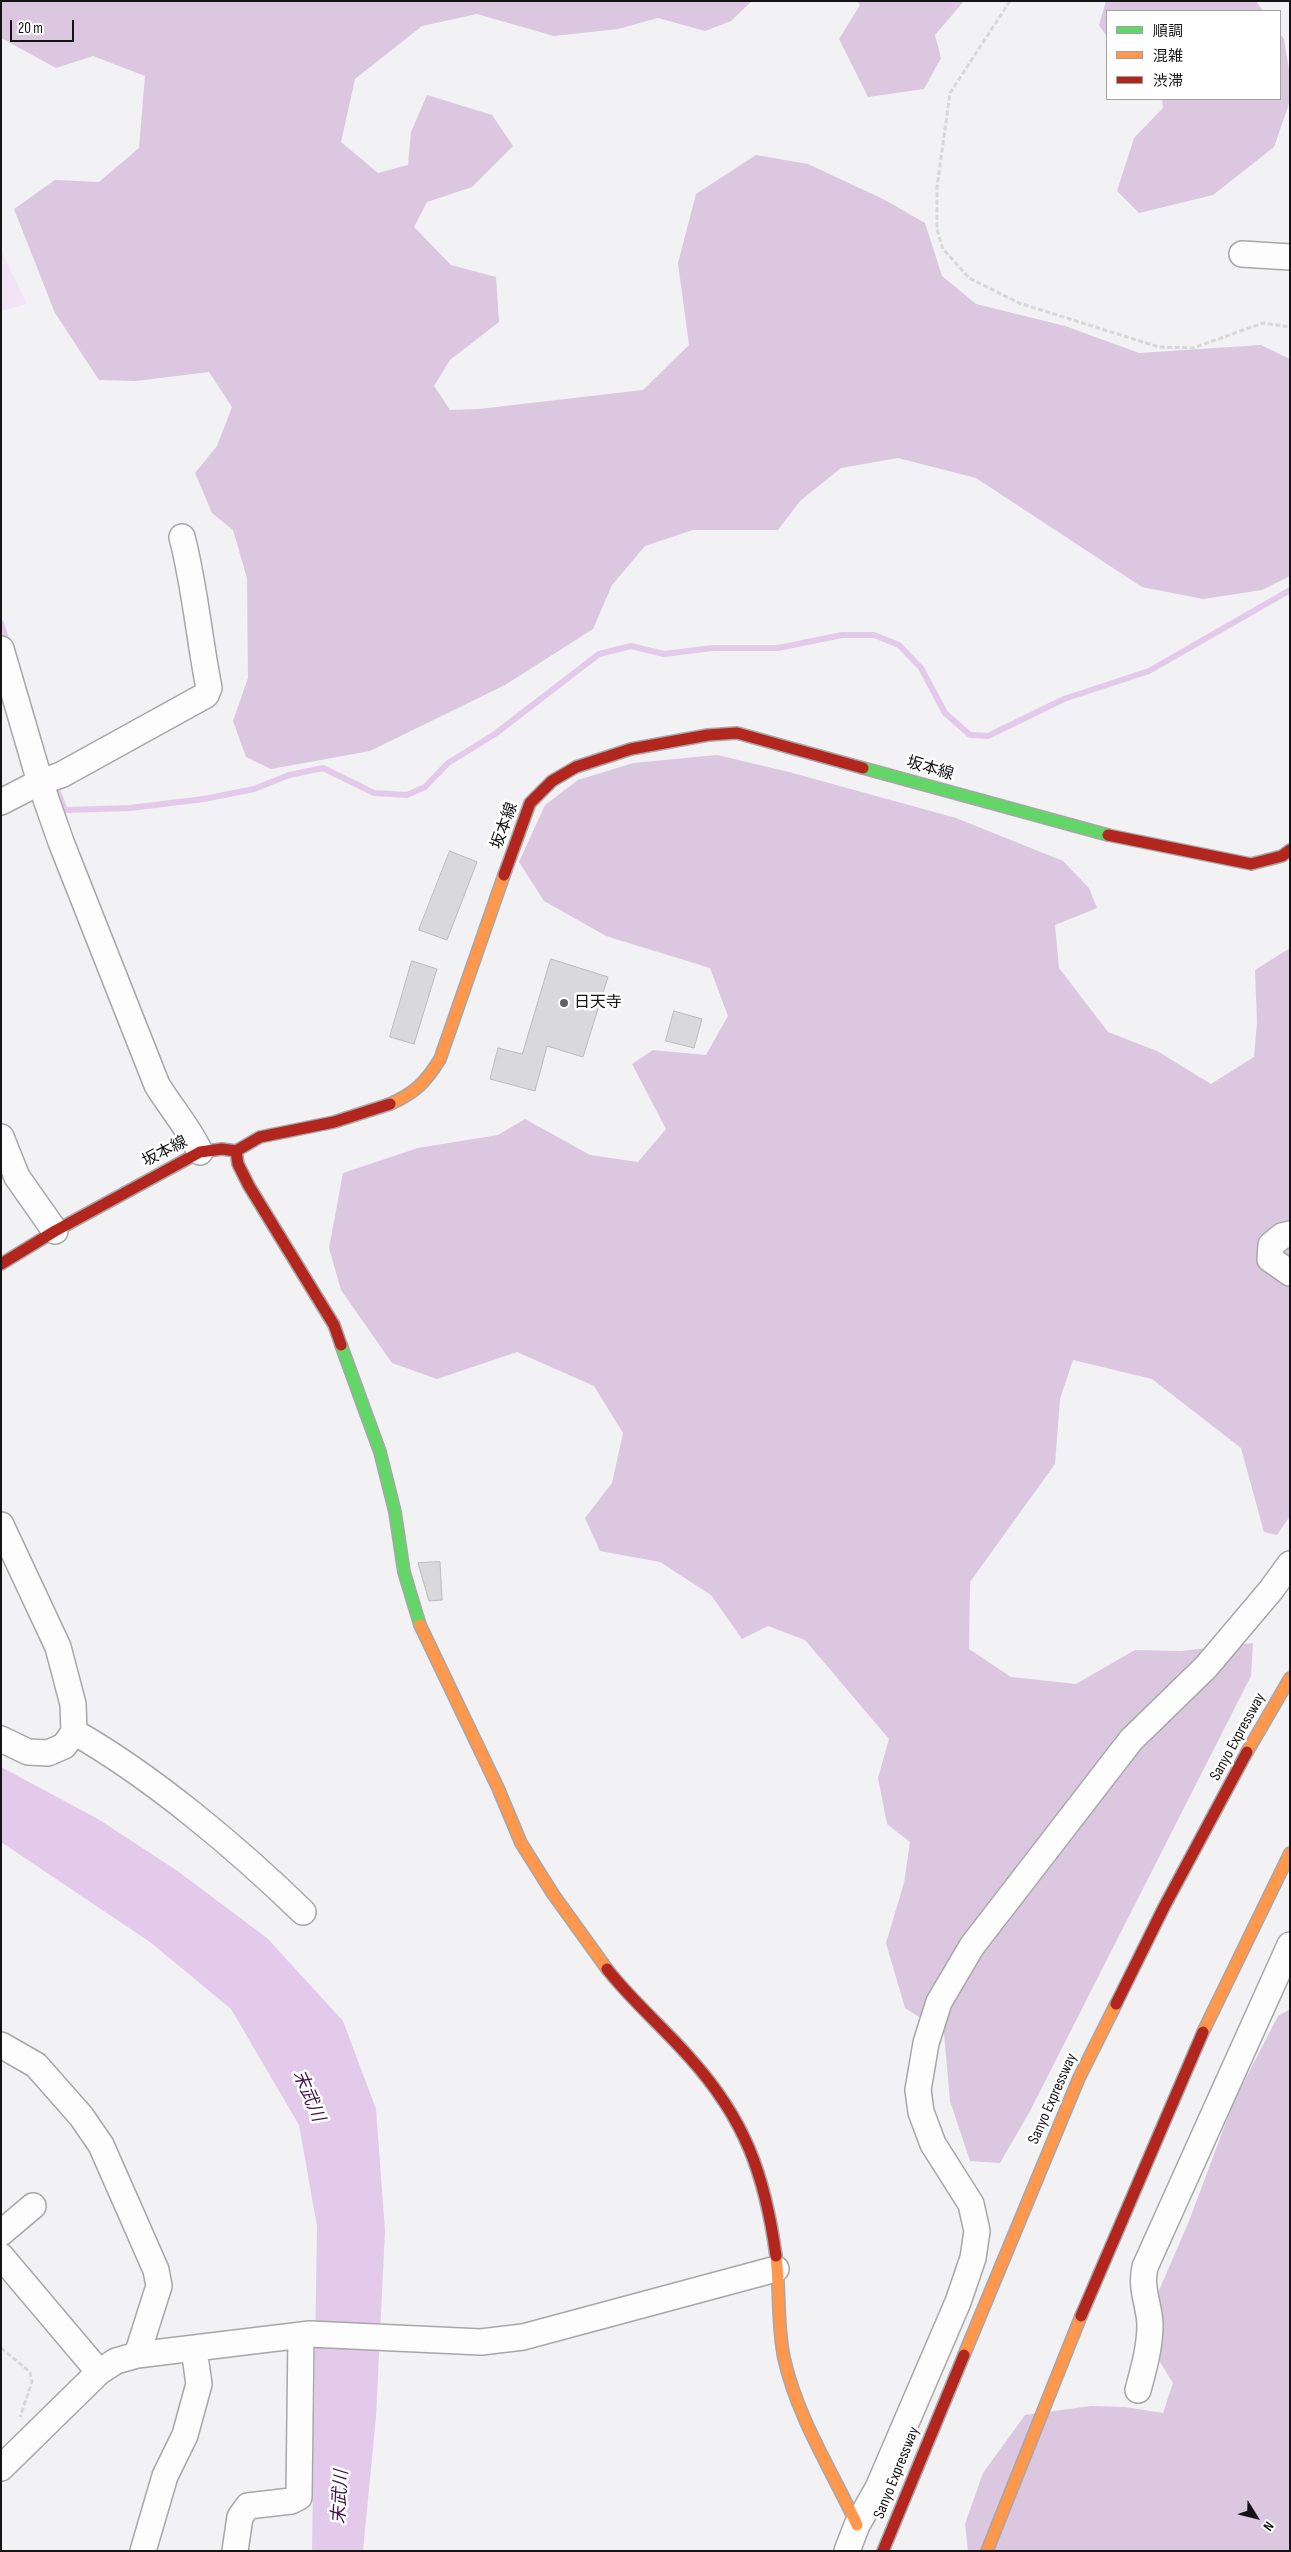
<!DOCTYPE html>
<html>
<head>
<meta charset="utf-8">
<style>
  body { margin:0 }
  #map { position:relative; width:1291px; height:2552px; overflow:hidden; background:#f2f1f3; font-family:"Sofia Sans Condensed","Noto Sans JP",sans-serif }
  canvas { display:block }
  .frame { position:absolute; inset:0; border:2px solid #151415; pointer-events:none }
  .legend { position:absolute; left:1106px; top:10px; width:175px; height:90px; box-sizing:border-box; background:#fff; border:1px solid #a1a1a1; margin:0; padding:6px 9px; list-style:none; font-size:15px; color:#151415 }
  .legend li { display:flex; align-items:center; gap:10px; height:25px }
  .legend b { width:25px; border:1px solid #a1a1a1 }
  .north { position:absolute; left:1231px; top:2492px; width:50px; height:50px; -webkit-text-stroke:4px #fff; paint-order:stroke; rotate:126deg; font-size:14px; font-weight:700; line-height:20px; text-align:center; color:#151415 }
  .north::after { content:''; display:block; margin:auto; width:18px; height:22px; background:#151415; clip-path:polygon(50% 0,100% 100%,50% 72%,0 100%) }
  .scale { position:absolute; left:10px; top:20px; width:64px; height:22px; box-sizing:border-box; border:2px solid #151415; border-top:0; padding-left:6px; font-size:15px; line-height:18px; white-space:nowrap; color:#151415; -webkit-text-stroke:4px #fff; paint-order:stroke }
</style>
</head>
<body>
<div id="map">
<canvas width="1291" height="2552"></canvas>
<div class="frame"></div>
<ul class="legend">
<li><b style="height:6px;background:#63d668"></b>順調</li>
<li><b style="height:6px;background:#ff974d"></b>混雑</li>
<li><b style="height:6px;background:#b3261e"></b>渋滞</li>
</ul>
<div class="north">N</div>
<div class="scale">20 m</div>
</div>
<script>
const g = document.querySelector('canvas').getContext('2d');
g.lineJoin = 'round';
function paint(path, color) { g.fillStyle = color; g.fill(path, 'evenodd'); }
function trace(path, color, width, dash) { g.strokeStyle = color; g.lineWidth = width; g.lineCap = dash ? 'butt' : 'round'; g.setLineDash(dash || []); g.stroke(path); }
function write(font, color, halo, rows, align = 'center') {
  g.font = font + ' "Sofia Sans Condensed","Noto Sans JP",sans-serif'; g.lineWidth = 5; g.setLineDash([]); g.textBaseline = 'middle'; g.strokeStyle = halo; g.fillStyle = color; for (const [text, x, y, turn = 0] of rows) {
    g.save(); g.translate(x, y); g.rotate((+turn || 0) * Math.PI / 180); g.textAlign = isNaN(turn) ? turn : align; if (halo) g.strokeText(text, 0, 0); g.fillText(text, 0, 0); g.restore();
  }
}
const green = new Path2D(`
  M 1,250 L 27,304 L 1,311 Z`);
const forest = new Path2D(`
  M 1,1 L 752,1 L 731,21 L 705,31 L 658,18 L 618,29 L 554,36 L 477,14 L 422,26 L 355,79 L 341,142 L 378,173 L 408,165 L 411,132 L 427,95 L 492,115 L 513,146 L 472,187 L 427,202 L 414,227 L 451,265 L 496,277 L 499,322 L 450,360 L 434,386 L 450,410 L 479,409 L 643,390 L 689,345 L 678,263 L 696,194 L 756,155 L 808,164 L 885,200 L 925,223 L 942,276 L 976,304 L 1065,326 L 1139,353 L 1261,345 L 1290,359 L 1290,576 L 1262,590 L 1203,599 L 1142,587 L 976,478 L 898,458 L 841,468 L 800,501 L 778,530 L 693,530 L 645,546 L 612,585 L 593,629 L 505,685 L 370,751 L 271,769 L 246,757 L 233,721 L 248,678 L 247,578 L 233,530 L 212,513 L 195,473 L 217,446 L 232,407 L 209,372 L 136,381 L 99,380 L 55,313 L 14,209 L 55,180 L 99,182 L 139,148 L 145,76 L 93,56 L 56,68 L 1,38 Z
  M 857,1 L 964,1 L 935,35 L 941,58 L 924,89 L 868,97 L 839,39 L 860,5 Z
  M 1106,1 L 1256,1 L 1263,11 L 1107,11 L 1107,37 L 1099,25 Z
  M 1280,34 L 1284,39 L 1290,76 L 1290,101 L 1274,147 L 1213,195 L 1139,213 L 1117,191 L 1134,138 L 1163,108 L 1162,99 L 1280,99 Z
  M 717,755 L 789,772 L 956,818 L 1063,861 L 1089,888 L 1097,908 L 1055,925 L 1059,968 L 1108,1032 L 1157,1051 L 1211,1084 L 1254,1057 L 1257,1022 L 1255,970 L 1290,948 L 1290,1516 L 1277,1535 L 1264,1532 L 1241,1448 L 1152,1379 L 1073,1360 L 1060,1399 L 1055,1464 L 970,1582 L 969,1649 L 1011,1677 L 1076,1684 L 1135,1650 L 1181,1651 L 1253,1643 L 1251,1676 L 1030,2111 L 1000,2163 L 970,2161 L 950,2101 L 944,2033 L 905,2008 L 886,1943 L 904,1883 L 910,1842 L 887,1824 L 878,1778 L 889,1739 L 805,1640 L 768,1626 L 742,1639 L 711,1595 L 660,1562 L 600,1551 L 585,1518 L 612,1483 L 623,1433 L 594,1386 L 517,1352 L 437,1379 L 392,1363 L 341,1290 L 329,1248 L 343,1173 L 418,1148 L 498,1135 L 525,1119 L 590,1155 L 638,1162 L 666,1129 L 632,1064 L 653,1050 L 706,1055 L 728,1016 L 710,968 L 606,936 L 544,901 L 519,862 L 545,805 L 578,780 L 633,763 Z
  M 1290,2009 L 1290,2551 L 968,2551 L 965,2524 L 983,2473 L 1025,2415 L 1091,2406 L 1125,2407 L 1163,2413 L 1173,2383 L 1157,2357 L 1154,2302 L 1189,2221 L 1234,2101 L 1278,2016 Z`);
const water = new Path2D(`
  M 1,1767 L 98,1819 L 179,1872 L 267,1938 L 343,2021 L 376,2109 L 385,2231 L 376,2417 L 363,2551 L 312,2551 L 317,2226 L 299,2125 L 231,2009 L 150,1942 L 1,1842 Z`);
const stream = new Path2D(`
  M 1,623 L 8,645
  M 54,782 L 65,810 L 130,808 L 204,799 L 254,789 L 289,775 L 323,768 L 374,793 L 407,795 L 425,787 L 448,763 L 495,734 L 599,654 L 631,646 L 664,654 L 713,648 L 778,648 L 842,635 L 874,635 L 899,645 L 921,668 L 945,713 L 970,735 L 988,736 L 1064,699 L 1149,671 L 1290,590`);
const building = new Path2D(`
  M 450,851 L 477,862 L 447,940 L 419,930 Z
  M 551,959 L 608,977 L 583,1057 L 547,1046 L 535,1091 L 490,1079 L 498,1048 L 522,1054 Z
  M 412,961 L 437,969 L 414,1044 L 390,1037 Z
  M 674,1011 L 702,1019 L 694,1048 L 666,1041 Z
  M 440,1562 L 442,1600 L 429,1601 L 418,1563 Z`);
const path = new Path2D(`
  M 1010,1 L 950,93 L 937,187 L 937,230 L 943,249 L 969,278 L 1019,303 L 1159,347 L 1193,348 L 1263,323 L 1290,327
  M 1,2348 L 30,2372 L 32,2382 L 20,2417`);
const street = new Path2D(`
  M 1242,254 L 1290,257
  M 1,649 L 40,782 L 61,842 L 157,1085 C 171,1108 189,1128 200,1152
  M 1,802 L 40,782 L 61,775 L 206,695 L 209,688 C 199,638 195,587 182,537
  M 1,1137 L 17,1177 L 55,1231
  M 1290,1234 L 1282,1236 L 1271,1245 L 1270,1259 L 1290,1273
  M 1,1525 L 58,1647 L 73,1704 L 74,1732 L 64,1746 L 48,1753 L 28,1752 L 1,1739
  M 74,1732 C 153,1777 237,1848 303,1912
  M 1,2045 L 36,2065 L 81,2116 L 101,2145 L 156,2270 L 159,2286 L 137,2355
  M 1,2233 L 33,2206
  M 1,2256 L 99,2372
  M 1138,2390 C 1144,2368 1150,2347 1150,2324 C 1149,2303 1140,2289 1145,2267 L 1290,1945
  M 1,2468 L 99,2372 L 116,2361 L 137,2355 L 310,2334 L 481,2342 L 523,2337 L 776,2269
  M 143,2551 L 165,2476 L 185,2435 L 199,2384 L 194,2349
  M 235,2551 L 240,2517 L 248,2506 L 291,2501 L 299,2497 L 301,2335
  M 847,2551 L 857,2525 L 878,2488 L 958,2302 L 973,2258 L 977,2231 L 971,2204 L 933,2144 L 921,2112 L 918,2090 L 926,2043 L 939,2002 L 972,1946 L 1131,1740 L 1206,1667 L 1271,1590 L 1290,1564`);
const fast = new Path2D(`
  M 863,768 L 1108,835
  M 341,1345 L 380,1452 L 395,1512 L 404,1572 L 420,1625`);
const slow = new Path2D(`
  M 390,1104 C 415,1093 426,1082 440,1059 L 504,875
  M 420,1625 L 498,1788 L 521,1843 L 553,1894 L 607,1969
  M 1247,1752 L 1290,1678
  M 1203,2032 L 1290,1853
  M 776,2256 C 780,2290 777,2325 784,2358 C 797,2417 832,2471 857,2525
  M 964,2355 L 1079,2078 L 1116,2004
  M 987,2551 L 1081,2316`);
const jam = new Path2D(`
  M 1108,835 L 1251,864 L 1282,856 L 1290,850
  M 504,875 L 530,803 L 552,781 L 576,767 L 631,749 L 708,735 L 737,733 L 863,768
  M 236,1151 L 238,1164 L 249,1186 L 334,1325 L 341,1345
  M 1,1264 L 55,1231 L 200,1152 L 222,1149 L 236,1151 L 260,1137 L 334,1122 L 390,1104
  M 607,1969 C 632,2001 663,2027 690,2058 C 745,2119 765,2175 776,2256
  M 1116,2004 L 1164,1907 L 1247,1752
  M 1081,2316 L 1203,2032
  M 883,2551 L 964,2355`);
const markers = [
  [564,1003,5,"#626163"]
];
const streetNames = [
  ["坂本線",930,769,16],
  ["坂本線",505,826,-70],
  ["坂本線",165,1152,-27],
  ["Sanyo Expressway",1238,1737,-61],
  ["Sanyo Expressway",1053,2099,-66],
  ["Sanyo Expressway",897,2473,-68]
];
const poiNames = [
  ["日天寺",574,1003]
];
const waterNames = [
  ["末武川",308,2096,67],
  ["末武川",341,2497,-87]
];
paint(green, '#f3e3f7');
paint(forest, '#dbc7e0');
paint(water, '#e4caea');
trace(stream, '#e4caea', 6);
paint(building, '#d9d8da');
trace(building, '#bcbbbc', 1);
trace(street, '#a7a6a8', 28);
trace(fast, '#a7a6a8', 14);
trace(slow, '#a7a6a8', 14);
trace(jam, '#a7a6a8', 14);
trace(path, '#d8d8d9', 3, [5, 2.5]);
trace(street, '#fdfdfd', 25);
trace(fast, '#63d668', 11);
trace(slow, '#ff974d', 11);
trace(jam, '#b3261e', 11);
for (const [x, y, r, color] of markers) { const dot = new Path2D(); dot.arc(x, y, r, 0, 2 * Math.PI); g.fillStyle = color; g.fill(dot); trace(dot, '#fff', 2); }
write('16px', '#151415', '#fff', streetNames);
write('16px', '#151415', '#fff', poiNames, 'left');
write('italic 18px', '#42164b', '#fff', waterNames);
</script>
</body>
</html>
